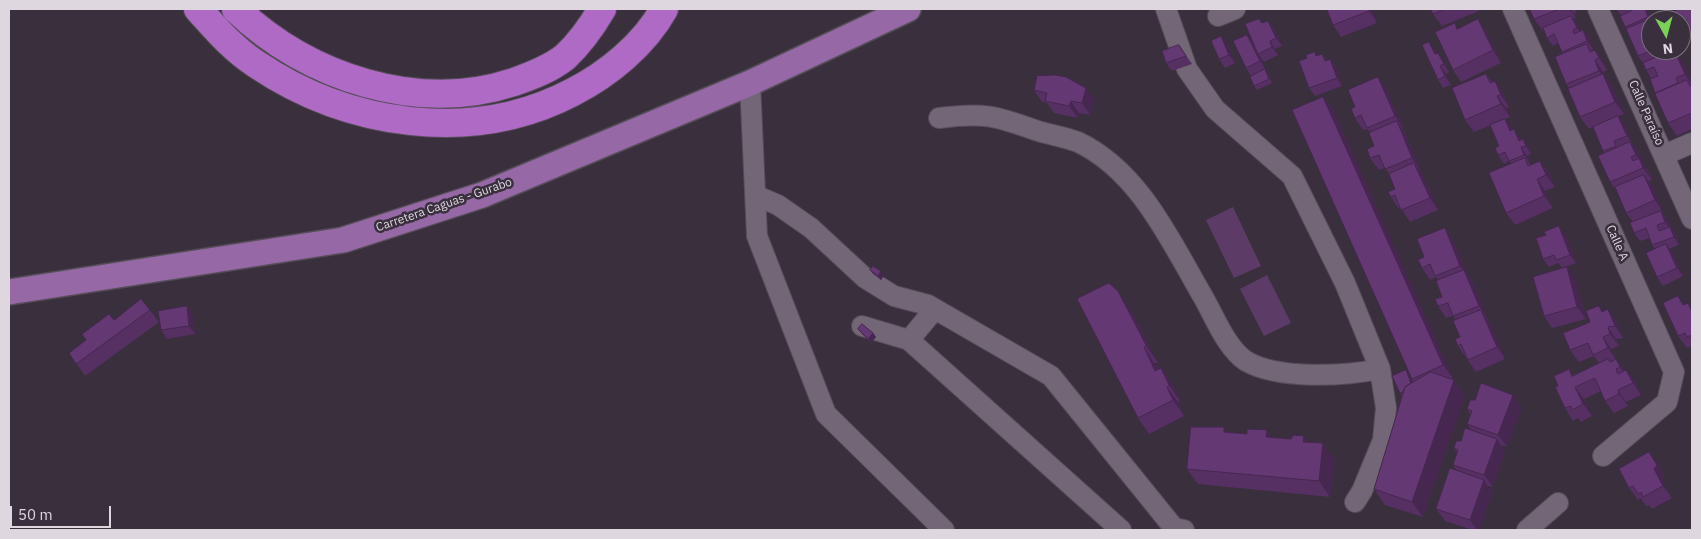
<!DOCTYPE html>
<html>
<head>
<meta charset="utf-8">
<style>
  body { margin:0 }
  #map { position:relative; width:1701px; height:539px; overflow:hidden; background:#392f3d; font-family:"IBM Plex Sans",sans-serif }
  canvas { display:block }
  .frame { position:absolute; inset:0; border:10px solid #ded7e0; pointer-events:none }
  .north { position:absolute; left:1641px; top:10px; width:50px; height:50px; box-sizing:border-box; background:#392f3d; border:1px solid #7b727e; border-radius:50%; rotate:173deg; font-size:14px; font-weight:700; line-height:20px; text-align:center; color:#ded7e0 }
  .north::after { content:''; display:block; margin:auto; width:18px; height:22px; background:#7bd155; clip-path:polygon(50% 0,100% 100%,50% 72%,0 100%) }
  .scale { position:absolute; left:10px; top:506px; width:101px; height:22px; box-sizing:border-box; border:2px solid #ded7e0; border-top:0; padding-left:6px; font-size:15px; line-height:18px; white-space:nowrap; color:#ded7e0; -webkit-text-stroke:4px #392f3d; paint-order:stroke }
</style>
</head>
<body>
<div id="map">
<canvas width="1701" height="539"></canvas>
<div class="frame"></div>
<div class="north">N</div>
<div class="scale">50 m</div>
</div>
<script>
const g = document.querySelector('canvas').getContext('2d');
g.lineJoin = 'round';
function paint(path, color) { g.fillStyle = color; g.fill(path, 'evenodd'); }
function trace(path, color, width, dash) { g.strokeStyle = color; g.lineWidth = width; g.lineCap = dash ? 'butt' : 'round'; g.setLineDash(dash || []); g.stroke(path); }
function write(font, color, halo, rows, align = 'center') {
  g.font = font + ' "IBM Plex Sans",sans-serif'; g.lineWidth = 5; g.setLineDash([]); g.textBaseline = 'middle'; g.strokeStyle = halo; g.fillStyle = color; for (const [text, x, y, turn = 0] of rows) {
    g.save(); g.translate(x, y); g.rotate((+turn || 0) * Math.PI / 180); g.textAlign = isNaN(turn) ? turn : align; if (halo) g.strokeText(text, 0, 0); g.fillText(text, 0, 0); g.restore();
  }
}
const green = new Path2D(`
  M 1233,207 L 1261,266 L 1234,278 L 1206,220 Z
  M 1267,275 L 1291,323 L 1264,336 L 1240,289 Z`);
const minor = new Path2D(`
  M 1166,9 L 1187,69 L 1215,109 L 1292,176 L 1345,283 L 1380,369 L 1386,408 L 1383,440 L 1362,491 L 1355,502
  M 1513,9 L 1674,372 L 1667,402 L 1603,456
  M 1598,9 L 1692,219
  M 1218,16 L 1235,9
  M 750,83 L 757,236 L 826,414 L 944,530
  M 939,118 C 985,112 996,116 1038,131 C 1051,135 1066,137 1078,142 C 1139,171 1170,240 1202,295 C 1214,315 1226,348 1246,361 C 1278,380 1345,376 1380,369
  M 1664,155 L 1692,143
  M 757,196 L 778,205 L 811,228 L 865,278 L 894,296 L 928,305 L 1051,376 L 1174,528 L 1184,530
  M 862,326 L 909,340 L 1121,530
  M 909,340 L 935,309
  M 1527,530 L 1558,503`);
const major = new Path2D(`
  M 9,292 L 343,240 L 482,195 L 750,83 L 908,9`);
const highway = new Path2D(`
  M 198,9 C 216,29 233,49 256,64 C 348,126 472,145 573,92 C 608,74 644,45 664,9
  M 236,9 C 308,77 417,114 514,82 C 531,76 550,69 565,57 C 579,44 592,26 602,9`);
const wall = new Path2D(`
  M 1372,9 L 1377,23 L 1341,37 L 1333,25 Z
  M 1431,9 L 1478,9 L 1479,11 L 1442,26 L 1433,14 Z
  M 1533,9 L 1575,9 L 1577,12 L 1574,13 L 1576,18 L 1573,18 L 1577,24 L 1580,31 L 1583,30 L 1589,38 L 1593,49 L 1591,50 L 1592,51 L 1595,50 L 1604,62 L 1607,70 L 1603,72 L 1605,77 L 1612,86 L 1624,114 L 1606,121 L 1624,124 L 1632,144 L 1639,154 L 1643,164 L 1648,170 L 1652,180 L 1648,181 L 1653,187 L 1663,213 L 1662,213 L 1667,220 L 1670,227 L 1676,235 L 1679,245 L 1669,249 L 1672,252 L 1683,276 L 1663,286 L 1657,277 L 1655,249 L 1652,245 L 1650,238 L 1640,241 L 1634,233 L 1633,222 L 1626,213 L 1619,194 L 1610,182 L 1604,153 L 1593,127 L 1589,129 L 1580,117 L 1569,88 L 1566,84 L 1563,54 L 1558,43 L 1553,46 L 1547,38 L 1544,31 L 1543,31 L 1534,19 Z
  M 1616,9 L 1647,9 L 1651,18 L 1651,50 L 1673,50 L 1683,62 L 1692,84 L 1692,129 L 1677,136 L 1668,123 L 1655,93 L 1651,78 L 1646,70 L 1643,63 L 1638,56 L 1625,27 L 1621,15 Z
  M 1692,9 L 1692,32 L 1687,34 L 1681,25 L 1681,20 Z
  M 1268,21 L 1274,29 L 1282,46 L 1275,49 L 1278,55 L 1264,62 L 1258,54 L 1266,70 L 1265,70 L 1272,83 L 1257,90 L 1254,86 L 1251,76 L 1246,68 L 1247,35 L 1253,43 L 1262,23 Z
  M 1458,28 L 1486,31 L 1501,63 L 1461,82 L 1453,70 Z
  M 1227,44 L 1235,63 L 1225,68 L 1219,59 Z
  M 1179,45 L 1192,64 L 1172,71 L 1166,63 Z
  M 1435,50 L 1437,53 L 1438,53 L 1444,61 L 1449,72 L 1446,74 L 1451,85 L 1443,88 L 1438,80 Z
  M 1322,54 L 1327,61 L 1330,59 L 1336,68 L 1342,86 L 1315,96 L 1309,88 L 1317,56 Z
  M 1486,74 L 1492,82 L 1495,81 L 1503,93 L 1509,107 L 1506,108 L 1510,117 L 1474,132 L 1465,120 Z
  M 1086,88 L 1094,100 L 1090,115 L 1079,113 L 1078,118 L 1054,113 L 1047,103 L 1042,102 L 1034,90 Z
  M 1386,89 L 1403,128 L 1402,129 L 1405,133 L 1420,170 L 1419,170 L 1423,175 L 1438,210 L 1410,222 L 1401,208 L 1399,209 L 1391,197 L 1395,189 L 1389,174 L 1385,168 L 1379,170 L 1370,158 L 1374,146 L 1370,132 L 1367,129 L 1363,130 L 1355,118 L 1355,107 Z
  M 1323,97 L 1334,112 L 1453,379 L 1454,380 L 1465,395 L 1423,517 L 1385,505 L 1374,489 L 1402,396 L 1400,393 L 1406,370 L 1411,378 L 1413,382 L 1414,382 L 1412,379 Z
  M 1511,127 L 1512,130 L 1520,138 L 1521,140 L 1529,147 L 1531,154 L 1527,156 L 1530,165 L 1540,161 L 1549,173 L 1555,187 L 1545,191 L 1553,208 L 1515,225 L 1506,213 L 1511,164 L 1509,161 L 1504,164 L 1498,155 L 1499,146 Z
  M 1565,234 L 1576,263 L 1562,268 L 1558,263 L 1549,267 L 1543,259 L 1546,235 Z
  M 1453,240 L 1467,274 L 1473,282 L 1487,318 L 1489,322 L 1505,359 L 1476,372 L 1458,346 L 1460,337 L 1456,320 L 1453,316 L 1446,318 L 1438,306 L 1442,297 L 1438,280 L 1436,277 L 1430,280 L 1422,268 L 1424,257 Z
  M 870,270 L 884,275 L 881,280 L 873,274 Z
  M 1575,279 L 1586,319 L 1552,328 L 1544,316 Z
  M 1684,304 L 1692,309 L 1692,346 L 1687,348 L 1678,336 Z
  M 187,306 L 192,314 L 195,334 L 167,339 L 161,330 Z
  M 1129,307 L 1158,363 L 1154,363 L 1158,370 L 1161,368 L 1172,384 L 1180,401 L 1178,402 L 1184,416 L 1149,434 L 1138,418 Z
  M 150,310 L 159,322 L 85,376 L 69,353 L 114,320 Z
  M 1603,311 L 1616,321 L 1623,338 L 1616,339 L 1619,346 L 1611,349 L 1616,359 L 1625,371 L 1626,370 L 1635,382 L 1641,395 L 1626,402 L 1628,406 L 1614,413 L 1605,401 L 1601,391 L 1584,399 L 1592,416 L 1581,422 L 1578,418 L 1573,421 L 1565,408 L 1558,386 L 1574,376 L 1599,363 L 1594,356 L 1579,362 L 1570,350 L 1590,322 Z
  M 858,329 L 873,333 L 876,337 L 871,343 L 861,333 Z
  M 1522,407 L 1507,447 L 1501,445 L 1505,451 L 1493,487 L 1488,486 L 1492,492 L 1479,530 L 1473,530 L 1445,521 L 1436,509 L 1457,471 L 1453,465 L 1457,453 L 1454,448 L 1472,431 L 1467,424 L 1471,415 L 1467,409 Z
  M 1228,433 L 1291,439 L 1304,436 L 1308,442 L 1323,443 L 1334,459 L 1330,497 L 1198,484 L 1187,469 Z
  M 1658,464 L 1665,477 L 1662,481 L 1672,498 L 1652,509 L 1649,505 L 1646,506 L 1641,498 L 1638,500 L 1629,488 Z`);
const shadedWall = new Path2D(`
  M 1368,9 L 1372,9 L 1377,23 L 1369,11 Z
  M 1569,9 L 1571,9 L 1576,18 Z
  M 1645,9 L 1647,9 L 1652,20 L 1651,21 L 1648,17 Z
  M 1571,16 L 1577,24 L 1583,36 L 1577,28 Z
  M 1478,19 L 1486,31 L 1501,63 L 1493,50 Z
  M 1268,21 L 1274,29 L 1282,46 L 1276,38 Z
  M 1583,30 L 1589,38 L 1593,49 L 1587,41 Z
  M 1247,35 L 1253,43 L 1266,70 L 1260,61 Z
  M 1221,36 L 1227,44 L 1235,63 L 1229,55 Z
  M 1270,41 L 1275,49 L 1278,55 L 1272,47 Z
  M 1429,42 L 1435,50 L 1441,62 L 1435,54 Z
  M 1595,50 L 1604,62 L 1607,70 L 1599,58 Z
  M 1674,50 L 1683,62 L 1692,85 L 1685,74 Z
  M 1438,53 L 1444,61 L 1449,72 L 1444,64 Z
  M 1330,59 L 1336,68 L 1342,86 L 1337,78 Z
  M 1595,60 L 1612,86 L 1624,114 L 1615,102 L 1606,80 L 1599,71 Z
  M 1440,66 L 1446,74 L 1451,85 L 1445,76 Z
  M 1378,77 L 1386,89 L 1403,128 L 1395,116 Z
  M 1495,81 L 1503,93 L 1509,107 L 1501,95 Z
  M 1086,88 L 1094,100 L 1090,115 L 1082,103 Z
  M 1497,96 L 1506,108 L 1510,117 L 1501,104 Z
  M 1323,97 L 1334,112 L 1454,380 L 1443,365 Z
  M 1071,101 L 1079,113 L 1078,118 L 1069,106 Z
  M 1618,116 L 1624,124 L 1632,144 L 1627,136 Z
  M 1505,119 L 1511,127 L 1516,139 L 1510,131 Z
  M 1397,121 L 1405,133 L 1420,170 L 1412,158 Z
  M 1514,129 L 1520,138 L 1524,146 L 1519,141 Z
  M 1523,139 L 1529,147 L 1531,154 L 1526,146 Z
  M 1630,142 L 1639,154 L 1652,180 L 1643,168 L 1641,161 L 1636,155 Z
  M 1521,147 L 1527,156 L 1530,163 L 1524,155 Z
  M 1540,161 L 1549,173 L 1555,187 L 1546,175 Z
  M 1414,163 L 1423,175 L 1438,210 L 1430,198 Z
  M 1644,175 L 1653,187 L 1663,213 L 1655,200 Z
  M 1537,179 L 1545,191 L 1553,208 L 1544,196 Z
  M 1661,211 L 1667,220 L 1671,230 L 1665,222 Z
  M 1559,226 L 1565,234 L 1576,263 L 1570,255 Z
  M 1670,227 L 1676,235 L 1679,245 L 1674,237 Z
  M 1445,228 L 1453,240 L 1467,274 L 1473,282 L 1487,318 L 1479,306 L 1466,274 L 1460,266 Z
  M 1666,244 L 1672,252 L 1683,276 L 1677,268 Z
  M 1567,267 L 1575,279 L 1586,319 L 1577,307 Z
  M 881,271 L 884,275 L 881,280 L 878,276 Z
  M 1118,291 L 1129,307 L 1158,363 L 1147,347 Z
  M 187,306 L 192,314 L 195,334 L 189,326 Z
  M 1608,309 L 1616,321 L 1623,338 L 1615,326 Z
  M 1481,310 L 1489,322 L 1505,359 L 1497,347 Z
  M 1608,327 L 1616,339 L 1619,346 L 1610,334 Z
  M 873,333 L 876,337 L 871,343 L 868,339 Z
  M 1603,337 L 1611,349 L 1616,360 L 1608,348 Z
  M 1144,347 L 1154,363 L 1166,386 L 1155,371 Z
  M 1616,359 L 1625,371 L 1628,379 L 1620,367 Z
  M 1161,368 L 1172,384 L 1180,401 L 1169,385 Z
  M 1406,370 L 1411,378 L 1419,396 L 1413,388 Z
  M 1626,370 L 1635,382 L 1641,395 L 1633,383 Z
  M 1454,380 L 1465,395 L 1423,517 L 1412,502 Z
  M 1167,387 L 1178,402 L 1184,416 L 1173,400 Z
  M 1575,387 L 1584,399 L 1592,416 L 1583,404 Z
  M 1618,390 L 1626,402 L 1628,406 L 1619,394 Z
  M 1513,395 L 1522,407 L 1507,447 L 1498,435 Z
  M 1267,430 L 1278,446 L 1266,437 Z
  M 1304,436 L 1315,451 L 1303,442 Z
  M 1497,439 L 1505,451 L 1493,487 L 1484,475 Z
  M 1323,443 L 1334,459 L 1330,497 L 1319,481 Z
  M 1649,452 L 1658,464 L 1665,477 L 1662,481 L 1672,498 L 1663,486 L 1654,469 Z
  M 1484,480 L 1492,492 L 1479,530 L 1477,530 L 1470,520 Z`);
const building = new Path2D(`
  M 1329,9 L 1368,9 L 1369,11 L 1333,25 L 1327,10 Z
  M 1431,9 L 1445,9 L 1433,14 Z
  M 1533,9 L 1559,9 L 1534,19 L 1530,10 Z
  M 1630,9 L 1645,9 L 1648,17 L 1625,27 L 1620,16 L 1631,11 Z
  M 1680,9 L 1692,9 L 1692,34 L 1686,19 L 1681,21 L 1681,20 L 1678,20 L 1674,11 Z
  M 1571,16 L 1577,28 L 1573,30 L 1574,34 L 1583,30 L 1587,41 L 1562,52 L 1554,34 L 1547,38 L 1543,28 Z
  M 1655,17 L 1657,20 L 1651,20 L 1652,50 L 1638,56 L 1626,29 Z
  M 1259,19 L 1262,23 L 1268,21 L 1276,38 L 1270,41 L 1272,47 L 1258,54 L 1245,24 Z
  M 1478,19 L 1493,50 L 1453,70 L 1435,32 L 1455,23 L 1457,29 Z
  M 1247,35 L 1260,61 L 1246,68 L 1233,41 Z
  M 1221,36 L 1229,55 L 1219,59 L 1211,41 Z
  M 1429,42 L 1435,54 L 1438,53 L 1444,64 L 1440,66 L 1445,76 L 1438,80 L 1422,45 Z
  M 1587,44 L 1590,52 L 1595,50 L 1599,58 L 1595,60 L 1599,71 L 1566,84 L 1555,57 Z
  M 1179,45 L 1186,56 L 1166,63 L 1162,51 Z
  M 1674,50 L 1685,74 L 1676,78 L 1678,83 L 1655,93 L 1650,79 L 1658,76 L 1654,67 L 1646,70 L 1643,63 Z
  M 1315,52 L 1316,56 L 1322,54 L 1325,61 L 1330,59 L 1337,78 L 1309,88 L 1299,61 L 1307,58 L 1306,55 Z
  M 1265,69 L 1269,79 L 1254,86 L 1250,77 Z
  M 1486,74 L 1490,83 L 1495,81 L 1501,95 L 1497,96 L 1501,104 L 1465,120 L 1452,88 Z
  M 1603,74 L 1615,102 L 1580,117 L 1568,89 Z
  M 1055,75 L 1066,77 L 1086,88 L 1082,103 L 1071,101 L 1069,106 L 1045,101 L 1047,93 L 1034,90 L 1037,76 Z
  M 1378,77 L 1395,116 L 1367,128 L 1361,115 L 1355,118 L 1351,109 L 1355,107 L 1348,90 Z
  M 1687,80 L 1690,86 L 1692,84 L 1692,113 L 1668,123 L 1655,94 Z
  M 1323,97 L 1443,365 L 1412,379 L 1292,110 Z
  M 1618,116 L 1627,136 L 1614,141 L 1616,146 L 1603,151 L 1593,127 Z
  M 1505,119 L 1510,131 L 1514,129 L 1519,141 L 1523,139 L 1526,146 L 1521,147 L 1524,155 L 1509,161 L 1505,152 L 1498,155 L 1495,148 L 1499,146 L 1490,125 Z
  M 1397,121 L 1412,158 L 1385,169 L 1379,155 L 1370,158 L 1367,149 L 1374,146 L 1369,133 Z
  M 1630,142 L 1636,155 L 1631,157 L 1633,161 L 1639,158 L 1643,168 L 1610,182 L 1598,156 Z
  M 1525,158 L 1528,166 L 1540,161 L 1546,175 L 1537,179 L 1544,196 L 1506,213 L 1489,173 Z
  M 1414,163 L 1430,198 L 1401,210 L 1395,195 L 1391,197 L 1388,192 L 1395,189 L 1389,174 Z
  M 1644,175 L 1655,200 L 1626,213 L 1615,187 Z
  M 1661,211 L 1665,222 L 1657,225 L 1659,231 L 1670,227 L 1674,237 L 1652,245 L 1646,228 L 1634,233 L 1630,223 Z
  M 1559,226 L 1570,255 L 1556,260 L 1554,255 L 1543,259 L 1536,238 L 1546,235 L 1544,232 Z
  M 1445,228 L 1460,266 L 1435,276 L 1430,264 L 1422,268 L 1418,260 L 1424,257 L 1417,239 Z
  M 1666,244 L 1677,268 L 1657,277 L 1646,253 Z
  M 873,266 L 881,271 L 878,276 L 870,270 Z
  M 1567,267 L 1577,307 L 1544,316 L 1533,277 Z
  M 1464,270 L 1479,306 L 1453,316 L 1448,303 L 1438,306 L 1435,299 L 1442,297 L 1436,281 Z
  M 1109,283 L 1118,291 L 1147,347 L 1144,347 L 1155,371 L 1161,368 L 1169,385 L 1167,387 L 1173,400 L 1138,418 L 1077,299 Z
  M 1678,296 L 1683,305 L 1688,303 L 1692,312 L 1692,335 L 1687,337 L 1685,333 L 1678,336 L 1663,303 Z
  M 141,299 L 150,310 L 76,364 L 69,353 L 86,340 L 82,334 L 109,314 L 114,320 Z
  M 187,306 L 189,326 L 161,330 L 158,311 Z
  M 1599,306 L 1602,312 L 1608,309 L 1615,326 L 1608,327 L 1610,334 L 1603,337 L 1608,348 L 1593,355 L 1588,343 L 1570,350 L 1563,333 L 1590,322 L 1586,311 Z
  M 1481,310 L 1497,347 L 1468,360 L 1461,344 L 1458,346 L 1455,339 L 1460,337 L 1453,321 Z
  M 862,324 L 873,333 L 868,339 L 858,329 Z
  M 1608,359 L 1610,362 L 1616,359 L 1620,367 L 1616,369 L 1618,374 L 1626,370 L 1633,383 L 1618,390 L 1619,394 L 1605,401 L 1595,378 L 1575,387 L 1583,404 L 1572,410 L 1571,406 L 1565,408 L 1555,387 L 1558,386 L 1554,376 L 1569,369 L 1572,376 Z
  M 1406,370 L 1411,383 L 1405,387 L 1403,392 L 1400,393 L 1392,376 Z
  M 1431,372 L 1454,380 L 1412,502 L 1374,489 L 1405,387 Z
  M 1481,383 L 1513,395 L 1498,435 L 1467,424 L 1472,411 L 1467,409 L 1470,400 L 1475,400 Z
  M 1191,427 L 1224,427 L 1224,432 L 1247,434 L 1247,429 L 1267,430 L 1266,437 L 1291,439 L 1293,435 L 1304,436 L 1303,442 L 1323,443 L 1319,481 L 1187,469 Z
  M 1465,428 L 1497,439 L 1484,475 L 1453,465 L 1458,450 L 1454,448 L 1456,441 L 1461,441 Z
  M 1649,452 L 1657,465 L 1654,469 L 1663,486 L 1643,497 L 1641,492 L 1638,494 L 1633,486 L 1629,488 L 1619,469 Z
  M 1450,468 L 1484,480 L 1470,520 L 1436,509 Z`);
const streetNames = [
  ["Calle Paraíso",1646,113,66],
  ["Carretera Caguas - Gurabo",444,205,-19],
  ["Calle A",1617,243,66]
];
paint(green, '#5c3c67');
trace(minor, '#564d59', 22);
trace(major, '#564d59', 28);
trace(highway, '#564d59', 30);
trace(minor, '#736777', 20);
trace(major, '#9669a6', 25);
trace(highway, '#ae6ac5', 28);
paint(wall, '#563063');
paint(shadedWall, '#462750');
paint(building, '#643873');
trace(building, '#462750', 1);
write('12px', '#ded7e0', '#392f3d', streetNames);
</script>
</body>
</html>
